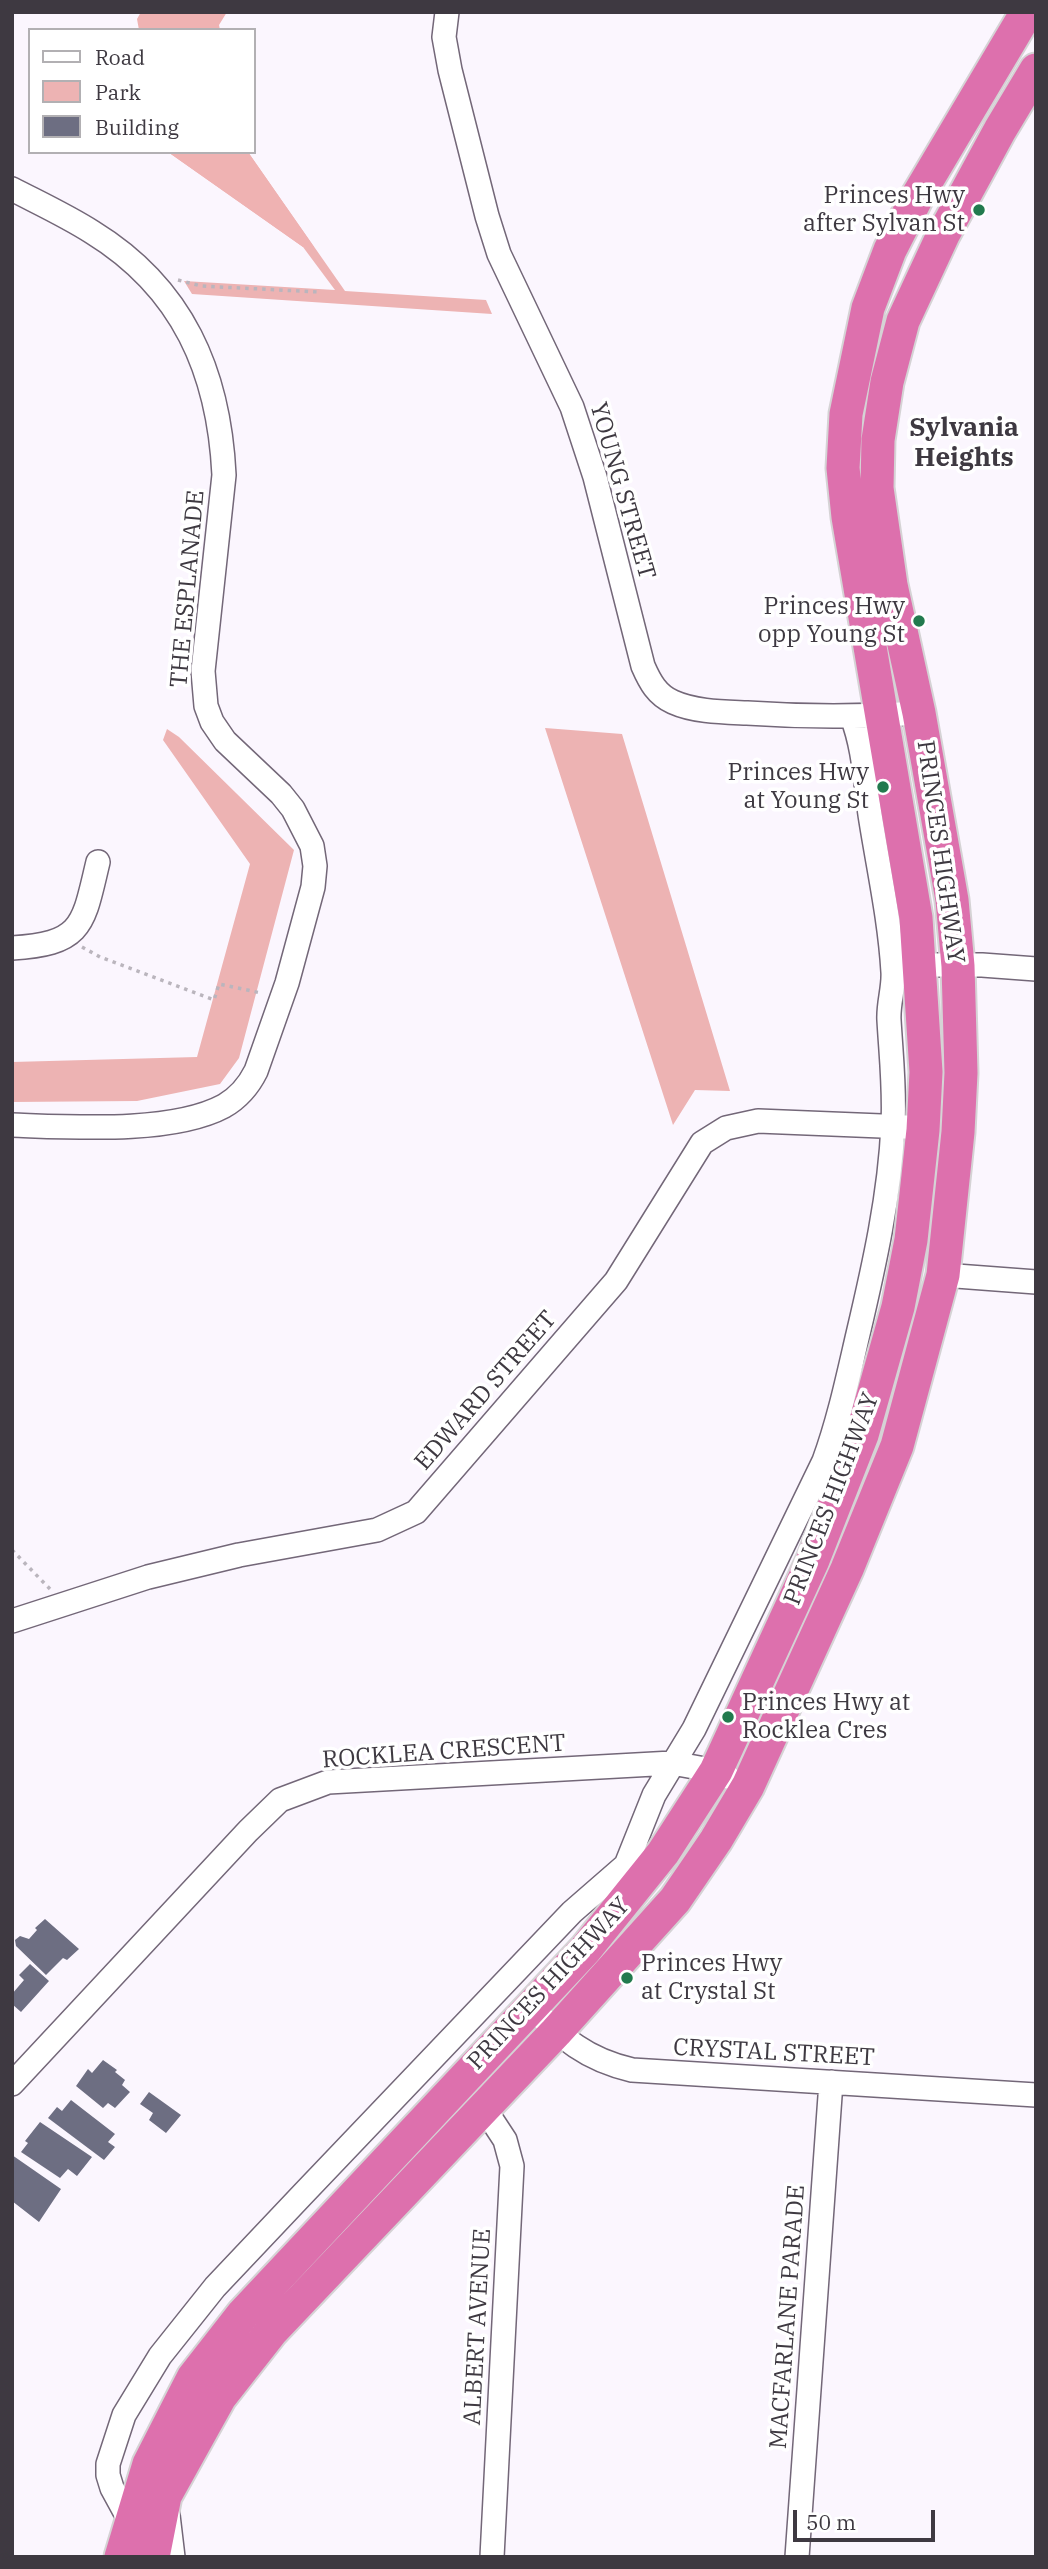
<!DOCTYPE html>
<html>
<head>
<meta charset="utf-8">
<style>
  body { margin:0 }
  #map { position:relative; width:1048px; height:2569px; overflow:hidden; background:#fbf6fe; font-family:"IBM Plex Serif",serif }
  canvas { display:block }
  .frame { position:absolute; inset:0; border:14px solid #3e3941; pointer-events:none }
  .legend { position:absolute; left:28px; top:28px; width:228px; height:126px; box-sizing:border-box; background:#fff; border:2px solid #b2b0b3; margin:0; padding:9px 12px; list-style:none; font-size:21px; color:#3e3941 }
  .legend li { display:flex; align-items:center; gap:14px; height:35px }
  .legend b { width:35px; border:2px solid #b2b0b3 }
  .scale { position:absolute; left:793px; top:2510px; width:142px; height:32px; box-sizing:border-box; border:4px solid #3e3941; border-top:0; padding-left:9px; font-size:21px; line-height:24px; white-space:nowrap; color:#3e3941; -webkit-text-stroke:5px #fff; paint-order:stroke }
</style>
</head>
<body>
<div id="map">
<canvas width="1048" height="2569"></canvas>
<div class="frame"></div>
<ul class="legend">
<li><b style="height:9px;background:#fff"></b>Road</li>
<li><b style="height:19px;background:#edb3b3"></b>Park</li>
<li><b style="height:19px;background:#6d6e82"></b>Building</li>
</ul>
<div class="scale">50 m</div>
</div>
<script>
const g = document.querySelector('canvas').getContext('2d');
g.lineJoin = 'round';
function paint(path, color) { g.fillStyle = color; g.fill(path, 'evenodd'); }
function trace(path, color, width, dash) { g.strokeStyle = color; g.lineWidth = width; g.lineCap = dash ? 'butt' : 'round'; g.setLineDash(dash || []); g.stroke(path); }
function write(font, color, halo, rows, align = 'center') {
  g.font = font + ' "IBM Plex Serif",serif'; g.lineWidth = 7; g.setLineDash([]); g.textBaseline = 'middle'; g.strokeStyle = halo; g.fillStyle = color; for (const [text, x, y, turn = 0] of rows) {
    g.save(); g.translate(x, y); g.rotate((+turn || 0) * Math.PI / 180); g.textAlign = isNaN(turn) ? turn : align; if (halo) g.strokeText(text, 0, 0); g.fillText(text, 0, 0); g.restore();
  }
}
const green = new Path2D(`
  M 168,152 L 248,152 L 345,291 L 486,300 L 492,314 L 192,294 L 184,281 L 335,290 L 303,247 Z
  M 545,728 L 622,734 L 730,1091 L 695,1090 L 673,1125 Z
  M 167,729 L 179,737 L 294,850 L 239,1058 L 220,1084 L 137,1101 L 12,1102 L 12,1062 L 197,1057 L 250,864 L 163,740 Z`);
const forest = new Path2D(`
  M 141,12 L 227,12 L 219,25 L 220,30 L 139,30 L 137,19 Z
  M 168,152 L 248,152 L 314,247 L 303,247 Z`);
const building = new Path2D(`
  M 45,1919 L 79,1949 L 67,1960 L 63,1958 L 46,1975 L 16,1946 L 15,1940 L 20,1936 L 29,1939 L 37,1930 L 35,1928 Z
  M 30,1964 L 49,1981 L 21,2012 L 12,2004 L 12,1994 L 24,1980 L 19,1975 Z
  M 103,2060 L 117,2070 L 115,2072 L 125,2080 L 122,2085 L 130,2092 L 115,2108 L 108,2103 L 103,2108 L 76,2086 L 88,2069 L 92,2073 Z
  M 149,2092 L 181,2115 L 166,2133 L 149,2120 L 153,2113 L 140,2104 Z
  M 71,2100 L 115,2134 L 108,2142 L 115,2147 L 104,2160 L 48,2118 L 57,2107 L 62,2111 Z
  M 40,2122 L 92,2157 L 77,2176 L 68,2169 L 60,2178 L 21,2152 L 28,2143 L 25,2141 Z
  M 12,2155 L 61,2189 L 39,2222 L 12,2201 Z`);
const path = new Path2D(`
  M 178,280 L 201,286 L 319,292
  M 82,947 L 100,957 L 214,1000 L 219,984 L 261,993
  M 12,1550 L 50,1589`);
const minor = new Path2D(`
  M 447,12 L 444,37 L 450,70 L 487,216 L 499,254 L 572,407 L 595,477 L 643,666 C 650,682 657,695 673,702 C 695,712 724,712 747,713 C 805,717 862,717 919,713
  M 12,189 C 39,203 67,216 92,232 C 183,288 219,372 224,475 L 203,671 L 206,706 L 212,722 L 225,741 L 281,794 L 293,809 L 312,846 L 315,866 L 313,887 L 287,983 L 256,1071 C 249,1085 238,1098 224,1106 C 172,1134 71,1127 12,1125
  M 12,948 C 84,944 83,924 98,862
  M 920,965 L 982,965 L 1036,969
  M 943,1275 L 1036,1282
  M 12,1621 L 148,1577 L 239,1555 L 377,1530 L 416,1512 L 616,1281 L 702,1143 L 726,1128 L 758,1121 L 906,1127
  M 530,2006 C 564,2039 585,2059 632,2070 L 1036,2095
  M 12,2084 L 248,1831 L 280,1800 L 328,1782 L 672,1763 L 716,1771 L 728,1777
  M 484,2108 L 505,2140 L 512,2166 L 492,2557
  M 168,2515 L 173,2557
  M 130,2521 L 112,2488 L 108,2475 L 108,2464 L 124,2415 L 160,2356 L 215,2287 L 303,2194 L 572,1912 L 626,1865 L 654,1795 L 694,1729 L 824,1461 C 839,1420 848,1377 858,1334 C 874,1266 890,1195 893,1125 C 895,1090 891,1055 889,1020 C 888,1004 894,988 893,972 C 890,921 879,871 871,821 C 865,785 865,751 852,717
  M 797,2557 L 831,2082`);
const highway = new Path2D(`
  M 121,2557 L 149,2464 L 193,2378 L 243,2314 L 585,1950 L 663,1853 L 716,1771 L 813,1560 L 862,1435 L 898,1307 L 911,1240 L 923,1130 L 926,1072 L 916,918 L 848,517 L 843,468 L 846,414 L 868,308 L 890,250 L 917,197 L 1027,12
  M 153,2557 L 165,2496 L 220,2397 L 271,2332 L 556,2032 L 675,1900 L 716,1840 L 748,1786 L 847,1569 L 897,1446 L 943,1275 L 958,1132 L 961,1073 L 958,966 L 952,900 L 919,713 L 891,585 L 877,488 L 878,440 L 887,382 L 903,321 L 943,235 L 1000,130 L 1036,70`);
const markers = [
  [979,210,7,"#227a4e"],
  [919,621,7,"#227a4e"],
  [883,787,7,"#227a4e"],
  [728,1717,7,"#227a4e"],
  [627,1978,7,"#227a4e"]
];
const poiNames = [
  ["Princes Hwy",965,196],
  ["after Sylvan St",965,224],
  ["Princes Hwy",905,607],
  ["opp Young St",905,635],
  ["Princes Hwy",869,773],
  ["at Young St",869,801],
  ["Princes Hwy at",742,1703,"left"],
  ["Rocklea Cres",742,1731,"left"],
  ["Princes Hwy",641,1964,"left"],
  ["at Crystal St",641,1992,"left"]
];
const streetNames = [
  ["YOUNG STREET",622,491,74],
  ["THE ESPLANADE",188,589,-85],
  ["PRINCES HIGHWAY",940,852,82],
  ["EDWARD STREET",486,1391,-49],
  ["PRINCES HIGHWAY",832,1499,-69],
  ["ROCKLEA CRESCENT",444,1752,-4],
  ["PRINCES HIGHWAY",549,1984,-47],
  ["CRYSTAL STREET",774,2053,3],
  ["MACFARLANE PARADE",788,2317,-86],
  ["ALBERT AVENUE",478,2327,-87]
];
const neighbourhoodNames = [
  ["Sylvania",964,428],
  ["Heights",964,458]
];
paint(green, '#edb3b3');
paint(forest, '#efb2b2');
paint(building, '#6d6e82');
trace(minor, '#736778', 26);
trace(highway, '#d5d3d5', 37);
trace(path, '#bab5bd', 3.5, [3.5, 5]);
trace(minor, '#fff', 23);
trace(highway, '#dd70ad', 33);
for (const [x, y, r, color] of markers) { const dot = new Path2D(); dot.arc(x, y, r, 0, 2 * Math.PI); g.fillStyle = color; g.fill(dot); trace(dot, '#fff', 2.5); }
write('24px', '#3e3941', '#fff', poiNames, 'right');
write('24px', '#3e3941', '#fff', streetNames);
write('bold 26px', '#3e3941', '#fff', neighbourhoodNames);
</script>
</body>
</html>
